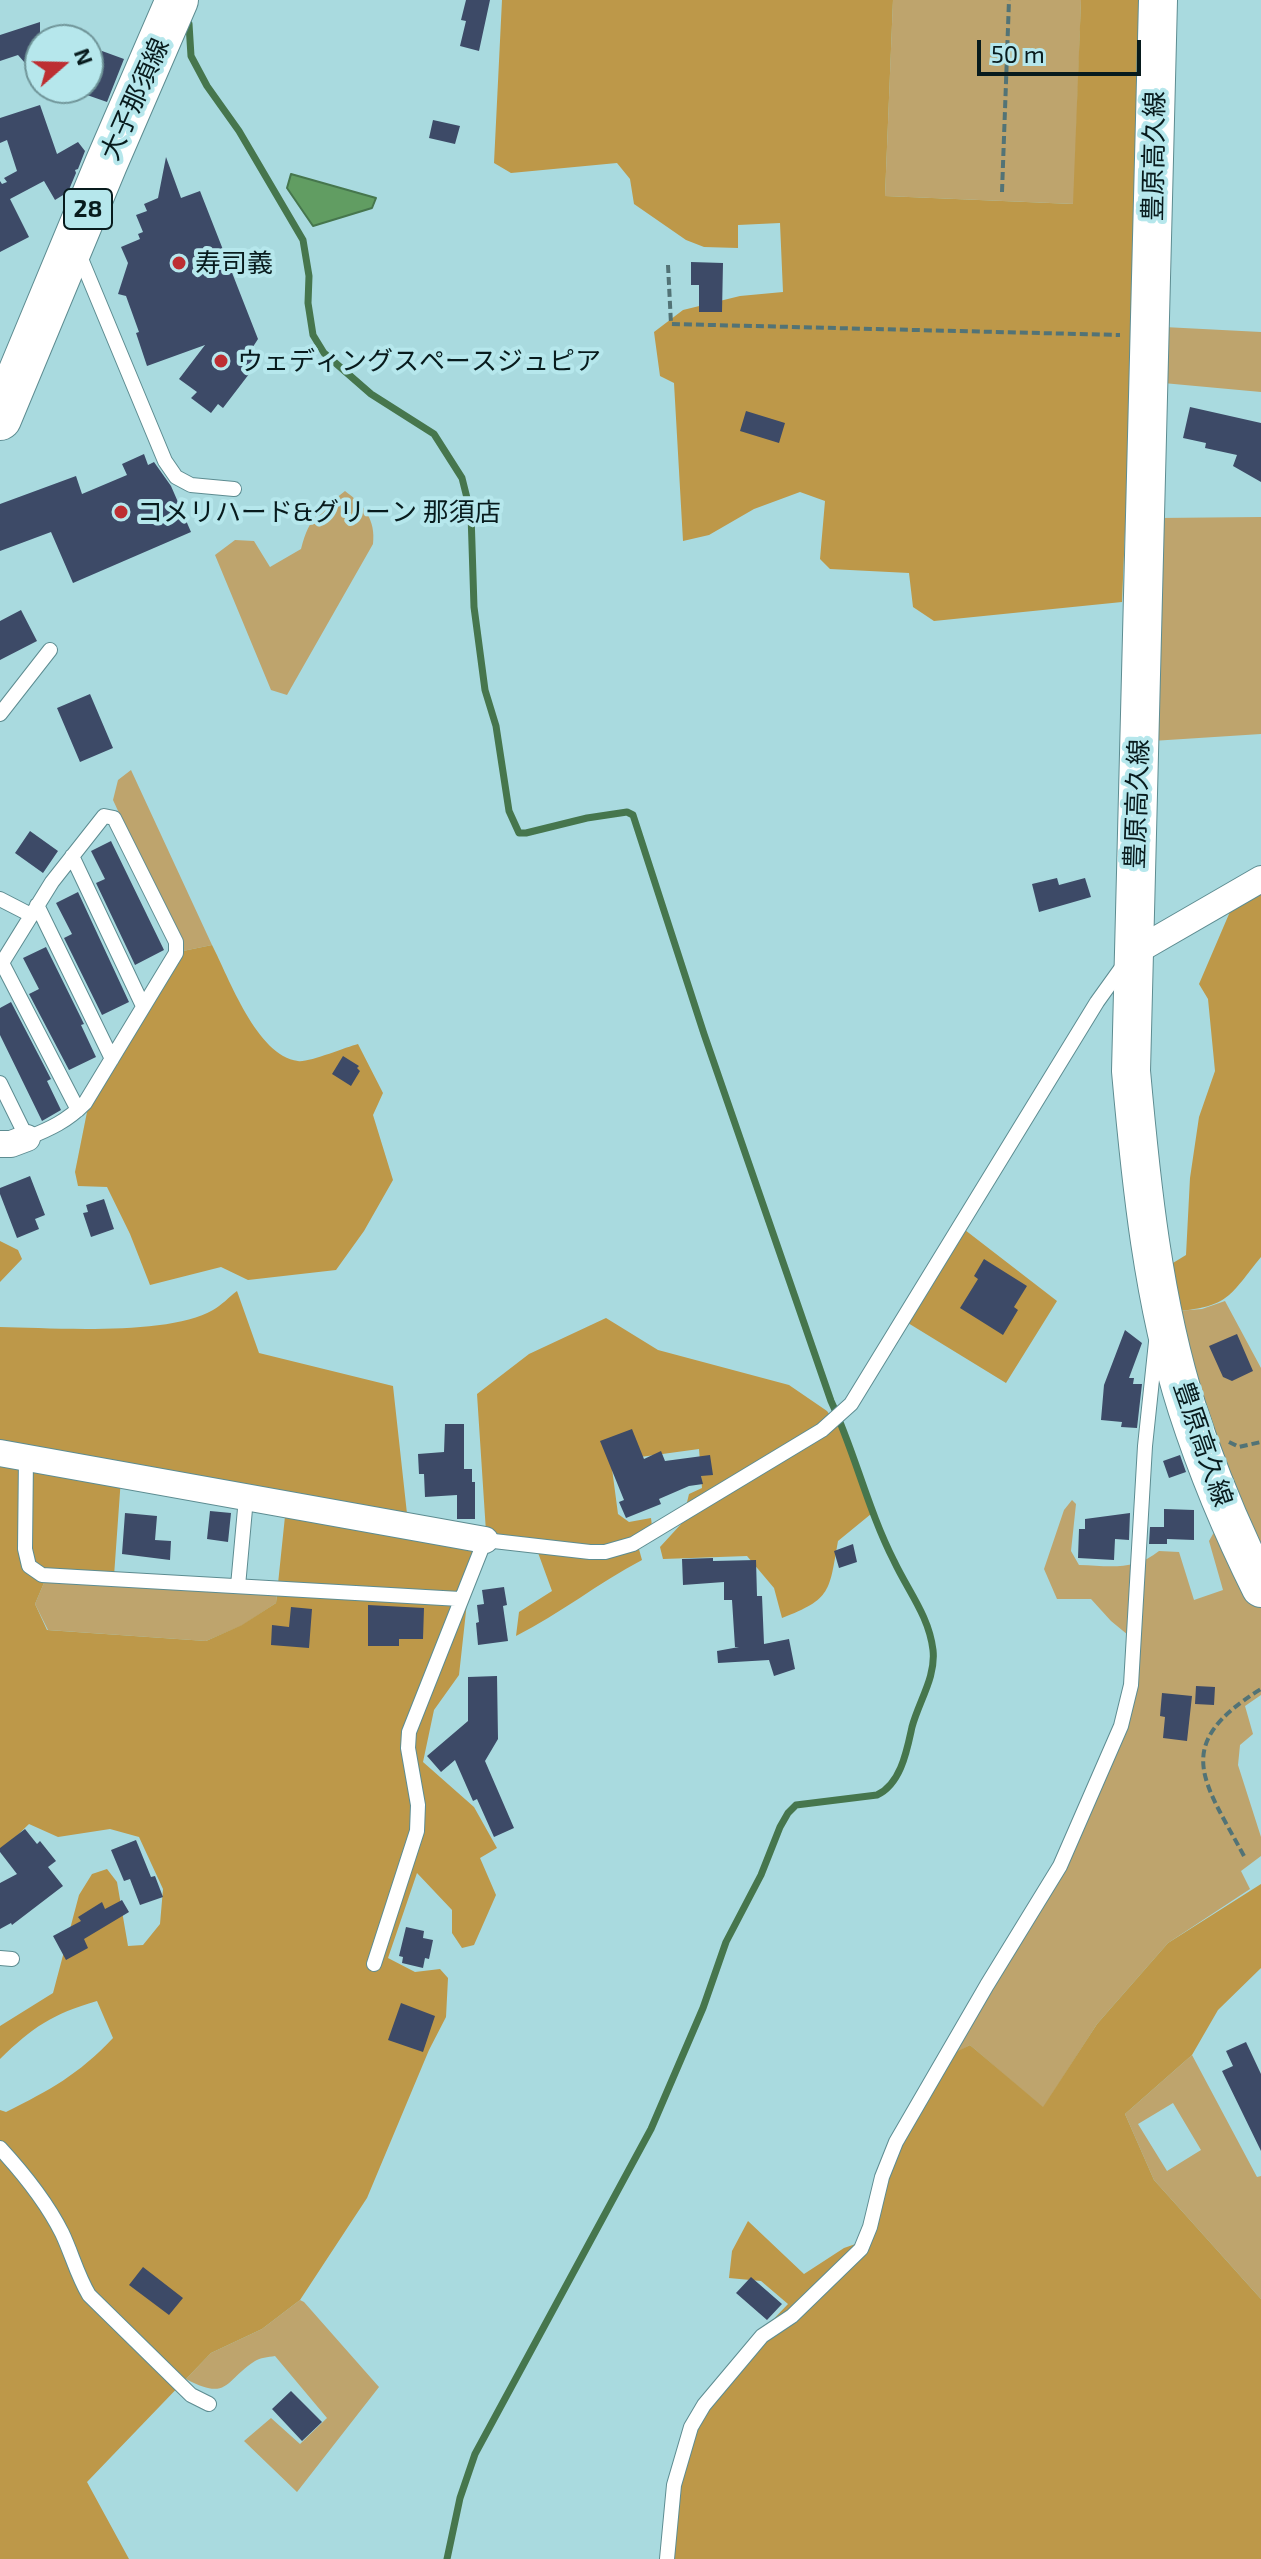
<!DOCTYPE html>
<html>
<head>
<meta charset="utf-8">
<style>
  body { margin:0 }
  #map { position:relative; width:1261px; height:2559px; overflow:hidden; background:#a9dadf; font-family:"Exo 2",sans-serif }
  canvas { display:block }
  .north { position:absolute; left:24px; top:24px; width:80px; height:80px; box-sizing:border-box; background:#b6e7ec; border:2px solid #709599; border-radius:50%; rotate:70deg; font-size:22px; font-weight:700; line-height:32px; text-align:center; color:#081b1d }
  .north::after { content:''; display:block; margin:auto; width:28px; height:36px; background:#bd2e32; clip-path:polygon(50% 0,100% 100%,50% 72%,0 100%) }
  .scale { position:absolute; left:977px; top:40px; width:164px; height:36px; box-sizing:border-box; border:4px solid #081b1d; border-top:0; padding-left:10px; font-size:24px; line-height:28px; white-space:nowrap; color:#081b1d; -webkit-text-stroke:6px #b6e7ec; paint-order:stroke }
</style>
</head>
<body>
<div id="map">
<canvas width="1261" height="2559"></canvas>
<div class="north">N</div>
<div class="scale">50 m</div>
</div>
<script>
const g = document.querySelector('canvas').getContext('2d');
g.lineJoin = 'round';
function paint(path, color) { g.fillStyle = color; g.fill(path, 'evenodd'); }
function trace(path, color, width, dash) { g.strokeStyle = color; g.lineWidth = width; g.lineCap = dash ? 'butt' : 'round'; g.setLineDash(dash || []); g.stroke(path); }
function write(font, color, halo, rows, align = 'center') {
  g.font = font + ' "Exo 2","Noto Sans JP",sans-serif'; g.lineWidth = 8; g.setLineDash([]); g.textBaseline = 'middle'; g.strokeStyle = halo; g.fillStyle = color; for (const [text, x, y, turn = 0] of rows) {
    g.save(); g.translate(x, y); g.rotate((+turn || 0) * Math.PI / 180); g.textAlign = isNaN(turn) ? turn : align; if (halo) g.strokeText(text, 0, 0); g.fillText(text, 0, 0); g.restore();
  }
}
const green = new Path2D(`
  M 893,0 L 1081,0 L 1074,204 L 885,196 Z
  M 1164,327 L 1261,332 L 1261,392 L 1163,383 Z
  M 345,491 C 364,505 376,520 373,544 L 287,695 L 271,690 L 215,555 L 235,540 L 254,541 L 270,567 L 301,549 C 310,515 319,512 345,491 Z
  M 1261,517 L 1261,734 L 1152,741 L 1158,518 Z
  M 131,770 L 212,945 L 183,951 L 113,800 L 118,780 Z
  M 1225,1301 L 1261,1368 L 1261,1695 L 1245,1706 L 1253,1734 L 1240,1745 L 1238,1765 L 1261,1837 L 1261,1856 L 1241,1871 L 1250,1889 L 1168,1943 L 1097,2024 L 1043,2108 L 970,2045 L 954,2054 L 1018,1941 L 1064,1873 L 1127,1731 L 1137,1681 L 1139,1644 L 1111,1621 L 1091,1599 L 1057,1599 L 1044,1569 L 1064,1510 L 1072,1500 L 1076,1504 L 1071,1551 L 1079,1565 C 1110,1566 1134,1571 1159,1551 L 1179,1552 L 1194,1600 L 1223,1590 L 1209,1541 L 1217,1527 L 1213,1433 L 1177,1311 L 1202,1309 Z
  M 49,1571 L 277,1591 L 276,1603 L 243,1625 L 206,1641 L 48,1630 L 35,1604 Z
  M 1192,2055 L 1257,2177 L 1261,2176 L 1261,2299 L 1154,2180 L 1125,2114 ZM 1173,2103 L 1201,2150 L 1167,2171 L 1138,2124 Z
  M 300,2300 L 304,2302 L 379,2387 L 297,2492 L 244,2441 L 271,2418 L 300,2444 L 327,2418 L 275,2356 C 268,2357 260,2358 255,2361 C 225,2380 229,2402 186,2379 L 211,2353 L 262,2329 Z`);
const forest = new Path2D(`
  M 502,0 L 893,0 L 885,196 L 1073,204 L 1081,0 L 1147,0 L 1122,602 L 934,621 L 913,607 L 909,573 L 830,569 L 820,559 L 825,501 L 800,492 L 754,509 L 709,535 L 683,541 L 674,383 L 660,376 L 654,332 L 683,310 L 740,296 L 783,292 L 780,223 L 738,225 L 738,248 L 704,247 L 686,240 L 634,204 L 630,179 L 617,163 L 511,173 L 494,163 Z
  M 1261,889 L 1261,1257 C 1230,1295 1229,1307 1177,1311 L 1168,1266 L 1186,1255 L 1190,1178 L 1199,1117 L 1215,1071 L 1208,999 L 1199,984 L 1232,907 Z
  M 212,945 C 229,978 257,1056 298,1061 C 308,1063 346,1047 358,1044 L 383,1093 L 373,1115 L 393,1180 L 364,1231 L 336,1270 L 248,1280 L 221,1267 L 150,1285 L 130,1234 L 107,1187 L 78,1186 L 75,1172 L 87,1112 L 183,951 Z
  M 965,1230 L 1057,1301 L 1006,1383 L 908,1323 Z
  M 0,1241 L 18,1250 L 22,1259 L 0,1282 Z
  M 237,1291 L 259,1353 L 393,1386 L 409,1532 L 473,1548 L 459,1675 L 434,1710 L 423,1762 L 474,1807 L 497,1848 L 480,1858 L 496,1895 L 474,1945 L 462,1948 L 452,1933 L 452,1910 L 417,1873 L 388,1958 L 415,1972 L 440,1969 L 448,1978 L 446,2017 L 429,2050 L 367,2198 L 300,2300 L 262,2329 L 211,2353 L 87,2482 L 129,2559 L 0,2559 L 0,2110 L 6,2112 C 50,2090 78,2075 113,2038 L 97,2001 C 52,2014 33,2027 0,2059 L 0,2026 L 53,1993 L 79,1895 L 92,1874 L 107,1869 L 117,1882 L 128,1946 L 143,1945 L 160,1924 L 163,1889 L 139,1837 L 110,1829 L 58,1837 L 29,1824 L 0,1852 L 0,1327 C 53,1328 169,1336 213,1310 C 222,1305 229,1297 237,1291 ZM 122,1464 L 287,1497 L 276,1603 L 242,1625 L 206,1641 L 47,1630 L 35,1604 L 49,1571 L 114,1576 Z
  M 606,1318 L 658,1350 L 789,1385 L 827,1411 L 845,1436 L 871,1514 L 838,1541 C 829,1591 832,1599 782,1618 L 774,1588 L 747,1556 L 663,1559 L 660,1547 L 682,1523 L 689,1494 L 702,1488 L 699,1449 L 611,1461 L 618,1514 L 629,1522 L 651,1518 L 652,1526 L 635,1535 L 642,1560 C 598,1583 560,1614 516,1636 L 519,1612 L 552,1591 L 533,1539 L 486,1532 L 477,1394 L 529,1354 Z
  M 1261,1884 L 1261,1968 L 1218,2010 L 1192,2055 L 1125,2114 L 1154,2180 L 1261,2299 L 1261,2559 L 664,2559 L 678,2487 L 693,2430 L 767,2326 L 788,2304 L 761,2281 L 729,2278 L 732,2251 L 748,2221 L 804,2274 L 844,2248 L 870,2239 L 889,2176 L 903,2142 L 956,2052 L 970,2045 L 1043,2107 L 1097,2024 L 1168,1943 Z`);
const water = new Path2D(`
  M 291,174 L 376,198 L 372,208 L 313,226 L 287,188 Z`);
const stream = new Path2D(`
  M 189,24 L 191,56 L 207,86 L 239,131 L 303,240 L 309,276 L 308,303 L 313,335 L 324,353 L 371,394 L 434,434 L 462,478 L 471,514 L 474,607 L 485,690 L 496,726 L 509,811 L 519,833 L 526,833 L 587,818 L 627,812 L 633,815 L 704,1034 L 831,1401 C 855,1453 868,1510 894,1561 C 908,1591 929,1616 933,1650 C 936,1677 919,1701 912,1727 C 907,1750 901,1784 877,1795 L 796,1805 L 788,1813 L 780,1827 L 761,1875 L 726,1942 L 703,2008 L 651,2129 L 475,2454 L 460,2498 L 447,2559`);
const building = new Path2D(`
  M 466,0 L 490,0 L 479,51 L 460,46 L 466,21 L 461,20 Z
  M 40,22 L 40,80 L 18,55 L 0,61 L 0,35 Z
  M 102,51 L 124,59 L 107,102 L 87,95 Z
  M 40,105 L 57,154 L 78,142 L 85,151 L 78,169 L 75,170 L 76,173 L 68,192 L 55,200 L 44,181 L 10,199 L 29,237 L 0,252 L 0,181 L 2,184 L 7,182 L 4,178 L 17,171 L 7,140 L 0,143 L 0,118 Z
  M 433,120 L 460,126 L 455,144 L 429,138 Z
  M 166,157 L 181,198 L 200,191 L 258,339 L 249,353 L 259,361 L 223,408 L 218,404 L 211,413 L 191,398 L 197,392 L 179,379 L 205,345 L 147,366 L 136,333 L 139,332 L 126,296 L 118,294 L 128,263 L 121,247 L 140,239 L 138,234 L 143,232 L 136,215 L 147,211 L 144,204 L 158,198 Z
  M 691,262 L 723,263 L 722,312 L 699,312 L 699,285 L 691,285 Z
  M 1190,407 L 1261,423 L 1261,482 L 1233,466 L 1237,455 L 1205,448 L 1206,443 L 1183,438 Z
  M 746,411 L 785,423 L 779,443 L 740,431 Z
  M 144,454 L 148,465 L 154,462 L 171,486 L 191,532 L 73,583 L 51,532 L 0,551 L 0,504 L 76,476 L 82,494 L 127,475 L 122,464 Z
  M 21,610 L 37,641 L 0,660 L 0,621 Z
  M 90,694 L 113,748 L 80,762 L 57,708 Z
  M 30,831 L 58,851 L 43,873 L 15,853 Z
  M 111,841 L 164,950 L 135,965 L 96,883 L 105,879 L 91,851 Z
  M 1057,878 L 1059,885 L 1085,878 L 1091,897 L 1039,912 L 1032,884 Z
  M 78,892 L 129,1002 L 102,1015 L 64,938 L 72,934 L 56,903 Z
  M 46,947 L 84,1024 L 81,1025 L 96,1057 L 69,1070 L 29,994 L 39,989 L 23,958 Z
  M 11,1002 L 51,1079 L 47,1081 L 61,1110 L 42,1121 L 0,1035 L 0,1008 Z
  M 343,1056 L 359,1066 L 357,1068 L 360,1071 L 351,1086 L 332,1074 Z
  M 30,1176 L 45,1215 L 35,1219 L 39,1229 L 17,1238 L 0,1194 L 0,1188 Z
  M 104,1199 L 114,1229 L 91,1237 L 83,1213 L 88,1212 L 86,1205 Z
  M 984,1259 L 1027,1286 L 1014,1307 L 1018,1310 L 1003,1335 L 960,1308 L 978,1279 L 974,1276 Z
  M 1125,1330 L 1142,1343 L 1129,1378 L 1134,1378 L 1133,1384 L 1142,1384 L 1137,1428 L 1121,1427 L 1122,1422 L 1101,1420 L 1104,1385 Z
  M 1237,1334 L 1253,1371 L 1232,1381 L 1223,1377 L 1209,1346 Z
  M 445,1424 L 464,1424 L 464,1469 L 472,1469 L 472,1482 L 475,1482 L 475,1519 L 457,1519 L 457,1495 L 425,1497 L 424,1474 L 419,1474 L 418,1454 L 444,1452 Z
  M 632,1429 L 644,1459 L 661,1451 L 665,1461 L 710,1455 L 713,1475 L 701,1476 L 703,1484 L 689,1486 L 659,1499 L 661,1504 L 626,1518 L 619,1502 L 624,1500 L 600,1441 Z
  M 1180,1455 L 1186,1472 L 1169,1478 L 1163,1461 Z
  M 1164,1509 L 1194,1510 L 1194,1540 L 1167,1539 L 1167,1544 L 1149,1544 L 1150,1527 L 1164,1527 Z
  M 210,1511 L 231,1513 L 228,1542 L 207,1539 Z
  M 125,1513 L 157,1516 L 155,1540 L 171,1541 L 170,1560 L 122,1554 Z
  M 1130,1513 L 1129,1540 L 1115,1539 L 1114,1560 L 1078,1558 L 1079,1529 L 1085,1529 L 1085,1519 Z
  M 853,1544 L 857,1562 L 839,1568 L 834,1551 Z
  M 713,1558 L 713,1561 L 756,1560 L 757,1596 L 762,1596 L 764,1644 L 789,1639 L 795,1669 L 774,1676 L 769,1660 L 718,1663 L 717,1651 L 739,1647 L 735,1647 L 732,1600 L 724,1600 L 724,1582 L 683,1585 L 682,1559 Z
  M 504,1587 L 507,1605 L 503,1606 L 508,1641 L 478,1645 L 476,1623 L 479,1622 L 477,1605 L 484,1604 L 482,1590 Z
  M 368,1605 L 424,1608 L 423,1639 L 399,1639 L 399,1646 L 368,1646 Z
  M 291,1607 L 312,1609 L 309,1648 L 271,1645 L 272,1625 L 289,1627 Z
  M 497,1676 L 498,1739 L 485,1761 L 514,1828 L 494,1837 L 477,1799 L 473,1801 L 455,1760 L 441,1772 L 427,1756 L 468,1721 L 468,1677 Z
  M 1196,1686 L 1215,1687 L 1214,1705 L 1195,1704 Z
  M 1162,1693 L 1192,1696 L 1187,1741 L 1163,1738 L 1165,1717 L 1160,1716 Z
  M 25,1829 L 37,1844 L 40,1841 L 56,1861 L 48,1867 L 63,1886 L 12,1925 L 11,1923 L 0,1929 L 0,1883 L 17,1874 L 0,1852 L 0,1848 Z
  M 136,1840 L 151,1877 L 155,1876 L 163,1897 L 140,1905 L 130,1879 L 124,1881 L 111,1850 Z
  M 122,1900 L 129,1912 L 84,1939 L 88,1948 L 66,1960 L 53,1936 L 81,1921 L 78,1917 L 102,1902 L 105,1909 Z
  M 406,1927 L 424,1931 L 423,1938 L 433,1940 L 429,1959 L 425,1958 L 423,1968 L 402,1963 L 403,1957 L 399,1956 Z
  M 401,2003 L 435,2016 L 423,2052 L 388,2040 Z
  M 1246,2042 L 1261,2074 L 1261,2151 L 1222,2071 L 1233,2066 L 1226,2051 Z
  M 143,2267 L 183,2298 L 169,2315 L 129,2285 Z
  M 751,2277 L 782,2304 L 767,2320 L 736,2293 Z
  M 291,2391 L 322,2422 L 302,2441 L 272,2409 Z`);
const path = new Path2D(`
  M 1002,192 L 1009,0
  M 668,265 L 671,324 L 1120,335
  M 1229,1442 L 1239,1447 L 1261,1442
  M 1244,1856 C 1204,1781 1170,1745 1261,1689`);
const lane = new Path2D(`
  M 79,254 L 165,461 L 176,477 L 191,485 L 234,489
  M 0,714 L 50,650
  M 72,856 L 143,1006
  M 0,899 L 31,915
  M 37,905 L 112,1059
  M 2,963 L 78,1110
  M 0,966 L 52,882 L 104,816 L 114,818 L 176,942 L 176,953 L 85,1103 C 67,1121 50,1129 27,1138 L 0,1083
  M 26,1457 L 25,1549 L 29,1566 L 42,1575 L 460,1599
  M 238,1586 L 246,1498
  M 0,1958 L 12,1959
  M 374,1964 L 417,1831 L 418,1805 L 408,1748 L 409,1732 L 485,1540 L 590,1552 L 605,1552 L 633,1544 L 822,1430 L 851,1404 L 1097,1002 L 1125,963
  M 0,2148 C 24,2174 46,2201 62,2233 C 72,2254 77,2275 89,2295 L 191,2395 L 209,2404
  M 667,2559 L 674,2485 L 691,2427 L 704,2405 L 762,2336 L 792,2316 L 861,2249 L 870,2227 L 882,2177 L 896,2142 L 987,1985 L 1060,1866 L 1121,1726 L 1131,1685 L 1145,1446 L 1156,1342`);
const street = new Path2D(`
  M 1133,953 L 1261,879
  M 0,1144 L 11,1144 L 27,1138
  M 0,1453 L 485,1540`);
const secondary = new Path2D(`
  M 1158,0 L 1131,1071 C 1141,1183 1153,1301 1187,1408 C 1207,1470 1232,1530 1261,1588`);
const primary = new Path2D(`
  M 0,419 L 106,164 L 177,0`);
const markers = [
  [179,263,8,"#bd2e32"],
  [221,361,8,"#bd2e32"],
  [121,512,8,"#bd2e32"]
];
const shields = [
  [88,209,48]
];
const shieldNames = [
  ["28",88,209]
];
const streetNames = [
  ["大子那須線",135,99,-66],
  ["豊原高久線",1154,156,-89],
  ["豊原高久線",1137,804,-88],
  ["豊原高久線",1203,1444,71]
];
const poiNames = [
  ["寿司義",195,263],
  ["ウェディングスペースジュピア",237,361],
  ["コメリハード&グリーン 那須店",137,512]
];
paint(green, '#bea46d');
paint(forest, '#bd9849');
paint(water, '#619d62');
trace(water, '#46764d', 2);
trace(stream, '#46764d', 7);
paint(building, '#3d4a67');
trace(lane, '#5d8c91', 16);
trace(street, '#5d8c91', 28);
trace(secondary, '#5d8c91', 40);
trace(primary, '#5d8c91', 44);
trace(path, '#527376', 4, [8, 4]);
trace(lane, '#fff', 14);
trace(street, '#fff', 26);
trace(secondary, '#fff', 38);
trace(primary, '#fff', 42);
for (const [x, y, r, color] of markers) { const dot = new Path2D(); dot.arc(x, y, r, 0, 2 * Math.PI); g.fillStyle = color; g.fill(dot); trace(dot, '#b6e7ec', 3); }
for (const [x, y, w] of shields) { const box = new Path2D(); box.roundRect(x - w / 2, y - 20, w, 40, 6); g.fillStyle = '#b6e7ec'; g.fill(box); trace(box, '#081b1d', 2); }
write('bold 24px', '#081b1d', null, shieldNames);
write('26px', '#081b1d', '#b6e7ec', streetNames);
write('26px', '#081b1d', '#b6e7ec', poiNames, 'left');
</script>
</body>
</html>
